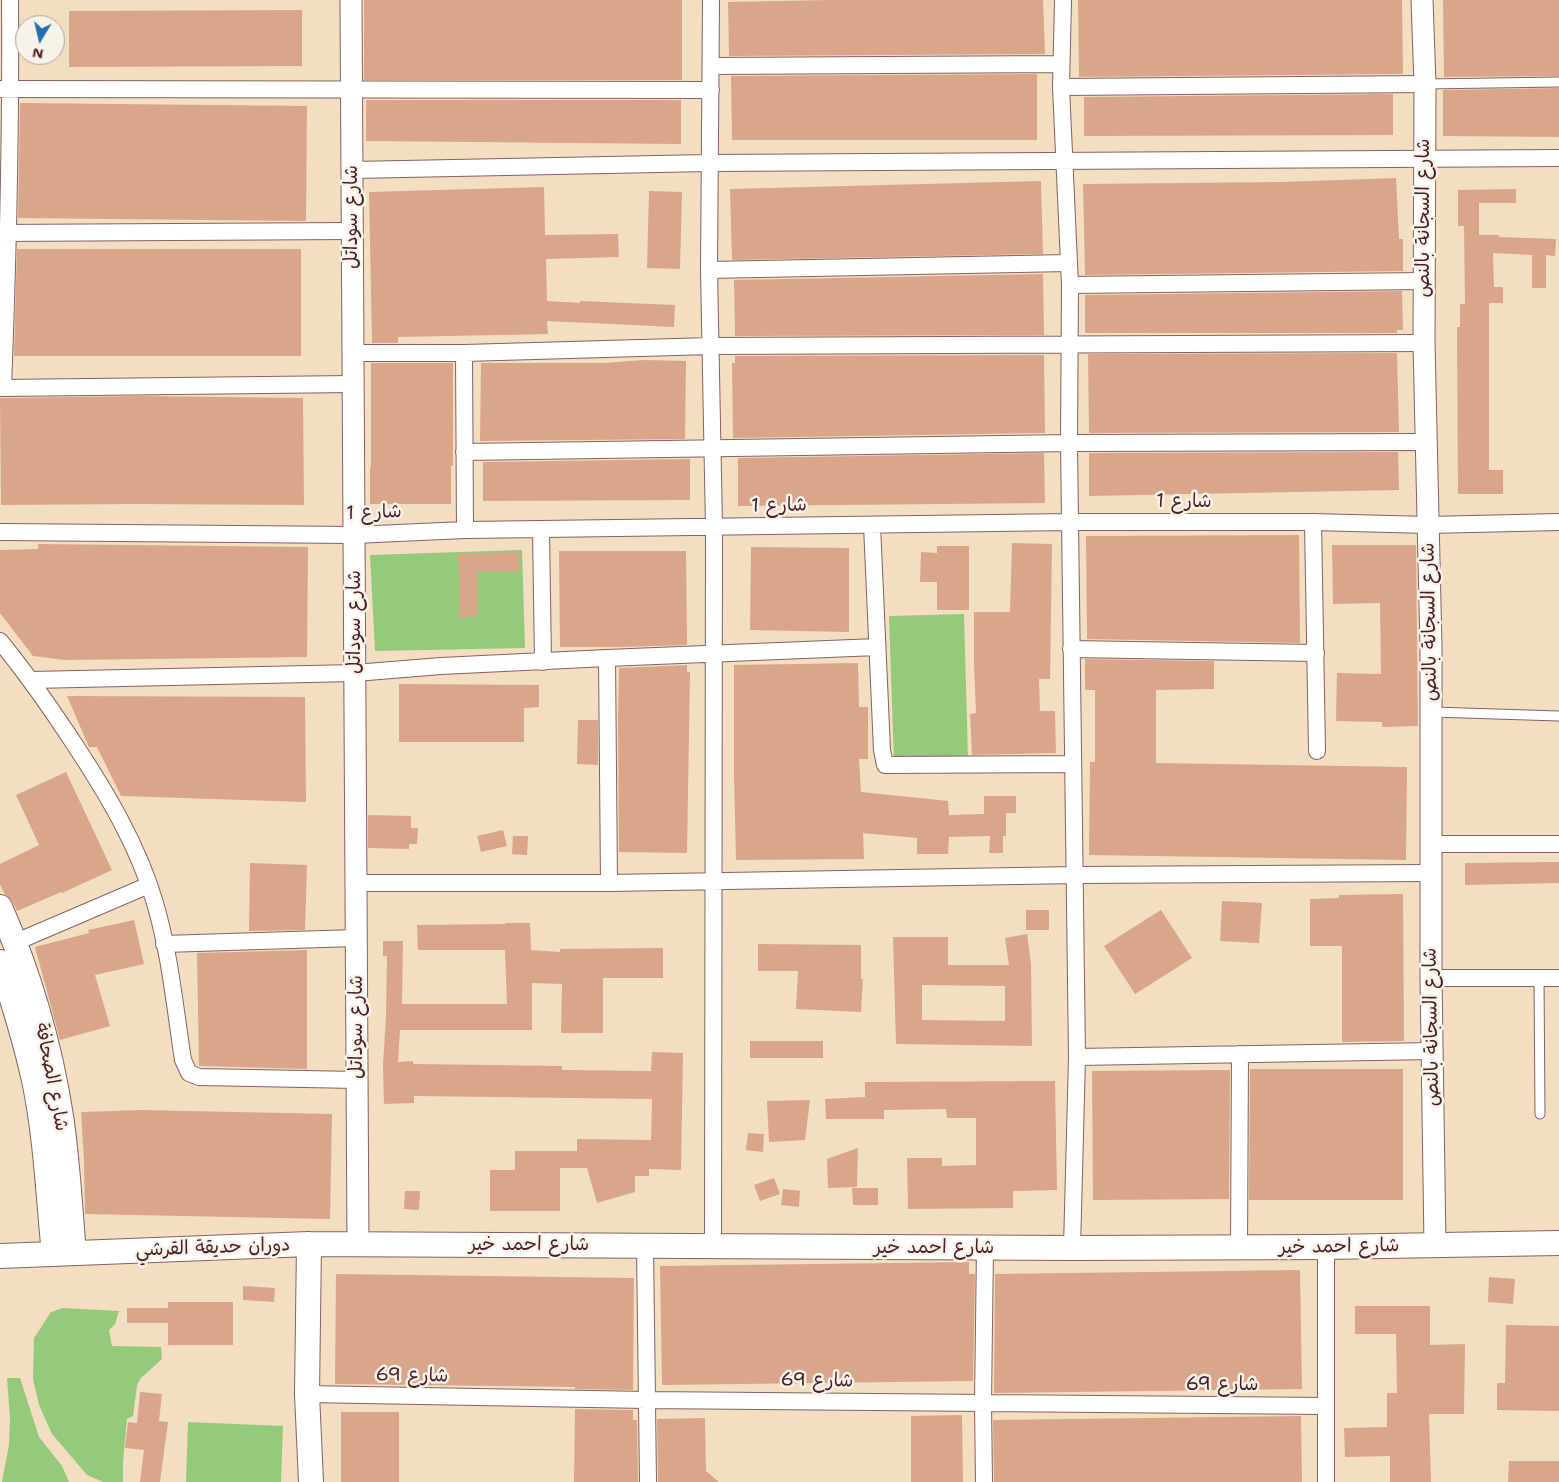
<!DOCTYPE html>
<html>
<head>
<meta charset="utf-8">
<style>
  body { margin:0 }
  #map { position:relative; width:1559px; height:1482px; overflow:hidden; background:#f3dec1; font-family:"Shantell Sans",sans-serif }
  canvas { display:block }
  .north { position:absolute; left:15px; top:15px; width:50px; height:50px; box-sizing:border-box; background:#f7f3e8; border:1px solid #b29e9c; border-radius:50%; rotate:189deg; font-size:14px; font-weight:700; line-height:20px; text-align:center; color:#4a1f2b }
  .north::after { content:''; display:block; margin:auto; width:18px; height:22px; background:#1f6fb2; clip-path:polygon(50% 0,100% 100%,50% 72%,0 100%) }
</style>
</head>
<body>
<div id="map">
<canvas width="1559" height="1482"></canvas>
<div class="north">N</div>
</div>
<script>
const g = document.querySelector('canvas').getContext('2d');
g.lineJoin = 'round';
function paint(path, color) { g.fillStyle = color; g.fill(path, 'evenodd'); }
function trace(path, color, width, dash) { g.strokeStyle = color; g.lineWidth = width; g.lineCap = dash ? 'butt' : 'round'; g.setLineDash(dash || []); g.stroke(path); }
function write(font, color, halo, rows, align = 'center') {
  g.font = font + ' "Shantell Sans","Playpen Sans Arabic",sans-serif'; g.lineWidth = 5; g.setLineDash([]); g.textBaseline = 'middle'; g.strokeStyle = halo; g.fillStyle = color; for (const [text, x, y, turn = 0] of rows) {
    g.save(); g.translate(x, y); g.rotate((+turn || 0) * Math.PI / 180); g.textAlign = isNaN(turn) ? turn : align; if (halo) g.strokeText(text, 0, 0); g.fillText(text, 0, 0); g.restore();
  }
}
const green = new Path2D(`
  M 522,550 L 525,648 L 375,651 L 370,555 Z
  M 964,614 L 968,759 L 894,762 L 889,616 Z
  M 63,1308 L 119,1311 L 115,1324 L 109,1330 L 112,1346 L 161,1347 L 162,1359 L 141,1378 L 137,1385 L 133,1416 L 127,1419 L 123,1462 L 123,1482 L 103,1482 L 87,1475 L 52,1434 L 39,1405 L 33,1379 L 34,1338 L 51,1312 Z
  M 7,1378 L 20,1378 L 39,1437 L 62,1466 L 69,1482 L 2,1482 L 9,1445 L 10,1419 Z
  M 188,1422 L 283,1426 L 281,1482 L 186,1482 Z`);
const building = new Path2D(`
  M 364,0 L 682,0 L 682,80 L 364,80 Z
  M 830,0 L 1043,0 L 1045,54 L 729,56 L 728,2 Z
  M 1078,0 L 1402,0 L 1403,74 L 1079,77 Z
  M 1443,0 L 1559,0 L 1559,76 L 1444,77 Z
  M 302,10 L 302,66 L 69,67 L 69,11 Z
  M 1037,74 L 1037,140 L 732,140 L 731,76 Z
  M 1559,88 L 1559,137 L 1443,136 L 1443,90 Z
  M 1393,94 L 1393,135 L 1084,136 L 1084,97 Z
  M 366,100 L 681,100 L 681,144 L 366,141 Z
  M 20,103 L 307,106 L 306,221 L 18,218 Z
  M 1396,178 L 1399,239 L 1403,239 L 1403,271 L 1085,275 L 1083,184 L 1282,182 Z
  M 1041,181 L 1043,254 L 732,260 L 730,189 Z
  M 544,187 L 545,235 L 618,234 L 619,257 L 546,259 L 547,301 L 580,303 L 580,301 L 675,305 L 674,327 L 547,321 L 548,334 L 398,337 L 398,343 L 372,343 L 369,192 Z
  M 1516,189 L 1516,203 L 1479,203 L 1479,235 L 1499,235 L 1499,237 L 1556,239 L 1555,256 L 1546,255 L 1546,288 L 1532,288 L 1532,255 L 1493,253 L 1494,287 L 1503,287 L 1503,303 L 1489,303 L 1489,470 L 1503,470 L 1503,494 L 1458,494 L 1457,327 L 1460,327 L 1460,304 L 1465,304 L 1464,226 L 1458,226 L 1458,190 Z
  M 649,191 L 682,192 L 680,269 L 647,268 Z
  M 17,249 L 301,249 L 301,356 L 14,356 Z
  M 1043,274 L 1044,335 L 735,336 L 734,280 Z
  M 1402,291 L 1403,330 L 1397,330 L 1397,333 L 1085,333 L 1085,295 Z
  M 1397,353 L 1399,432 L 1089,433 L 1088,354 Z
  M 1044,355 L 1045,433 L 733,438 L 732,363 L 735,363 L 735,356 Z
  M 645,360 L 686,361 L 685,439 L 480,441 L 481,363 L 603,363 Z
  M 371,363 L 453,363 L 453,466 L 451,466 L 451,504 L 370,504 L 370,467 L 371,467 Z
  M 141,396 L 303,398 L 304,505 L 135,504 L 1,505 L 0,398 Z
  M 1398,452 L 1399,490 L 1089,496 L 1089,453 Z
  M 1044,453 L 1045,503 L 738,506 L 738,458 Z
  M 690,459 L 690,500 L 483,501 L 483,462 Z
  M 1299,535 L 1300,643 L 1087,639 L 1086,536 Z
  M 1012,543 L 1052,544 L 1050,679 L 1039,679 L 1040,711 L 1055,711 L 1056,753 L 972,755 L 970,714 L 976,713 L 974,664 L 974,612 L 1010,612 Z
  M 38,544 L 308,547 L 307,657 L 65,660 L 33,656 L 0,613 L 0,550 L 38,549 Z
  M 1332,545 L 1416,545 L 1418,726 L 1382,727 L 1382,722 L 1336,721 L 1337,673 L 1381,674 L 1380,603 L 1333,604 Z
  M 937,546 L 969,546 L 969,610 L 937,610 L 937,582 L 920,582 L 921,552 L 937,553 Z
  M 751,547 L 849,548 L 849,632 L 750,630 Z
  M 559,551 L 686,551 L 687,645 L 620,647 L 560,647 Z
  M 519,552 L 519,571 L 477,572 L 478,616 L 460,617 L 458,554 Z
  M 1085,659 L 1214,661 L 1214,689 L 1156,690 L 1156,763 L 1407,767 L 1406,860 L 1089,855 L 1090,762 L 1095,762 L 1095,690 L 1085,690 Z
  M 858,663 L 859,707 L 868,707 L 868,759 L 859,759 L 861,792 L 948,801 L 949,815 L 984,814 L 984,796 L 1016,796 L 1016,813 L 1006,813 L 1006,836 L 1003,836 L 1003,853 L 989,853 L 990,836 L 949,837 L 948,854 L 917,854 L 917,838 L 863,833 L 864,859 L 736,860 L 734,775 L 734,665 Z
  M 687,665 L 687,672 L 690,672 L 687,853 L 619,852 L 618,721 L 619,668 Z
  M 399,684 L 539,685 L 539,707 L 524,708 L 524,742 L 399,742 Z
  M 67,696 L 305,697 L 306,802 L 121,796 L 97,747 L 89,747 Z
  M 578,720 L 598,720 L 598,765 L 577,764 Z
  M 66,772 L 112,870 L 62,893 L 61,892 L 17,911 L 12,901 L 5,895 L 0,884 L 0,864 L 39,845 L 16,795 Z
  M 368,815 L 411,816 L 411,828 L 418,828 L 417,844 L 409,844 L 409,849 L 368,848 Z
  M 503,830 L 507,846 L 481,852 L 477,836 Z
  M 513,836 L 528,836 L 527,855 L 512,854 Z
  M 1559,862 L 1559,883 L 1465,885 L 1465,863 Z
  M 250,863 L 307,865 L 305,930 L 249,931 Z
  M 1403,894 L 1404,1041 L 1342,1042 L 1342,946 L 1310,946 L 1310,899 L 1339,898 L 1339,895 Z
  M 1222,901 L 1262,903 L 1259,943 L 1220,941 Z
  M 1026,910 L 1049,910 L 1049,930 L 1026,930 Z
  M 1161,910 L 1192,958 L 1135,994 L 1104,946 Z
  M 134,920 L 144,964 L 95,975 L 110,1026 L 60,1040 L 35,947 L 89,933 L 88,930 Z
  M 505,923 L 530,923 L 531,950 L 560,952 L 560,949 L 663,948 L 663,978 L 603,978 L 603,1033 L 561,1033 L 562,984 L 532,983 L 532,1030 L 400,1030 L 398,1062 L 413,1061 L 413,1064 L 562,1066 L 562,1070 L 651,1071 L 652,1052 L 683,1053 L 681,1170 L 649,1169 L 649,1176 L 635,1176 L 635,1192 L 597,1203 L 587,1168 L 560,1168 L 560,1211 L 490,1211 L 490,1170 L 515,1170 L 515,1151 L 577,1151 L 577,1139 L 651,1140 L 652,1099 L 414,1096 L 414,1103 L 384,1104 L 383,1065 L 386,1016 L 387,956 L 383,956 L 383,941 L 403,941 L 402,1004 L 507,1004 L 505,950 L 418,950 L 417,925 L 505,924 Z
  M 1027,934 L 1031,964 L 1032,1046 L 896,1044 L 893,937 L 948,937 L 948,965 L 1009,965 L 1005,938 ZM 922,985 L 1005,986 L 1005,1021 L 922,1020 Z
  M 758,944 L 861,945 L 861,979 L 863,979 L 861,1012 L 796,1009 L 798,971 L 758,971 Z
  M 307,950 L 307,1069 L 199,1066 L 197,953 Z
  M 750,1041 L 823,1041 L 823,1058 L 750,1058 Z
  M 1250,1069 L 1403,1069 L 1403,1200 L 1249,1200 Z
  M 1230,1070 L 1229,1199 L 1093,1200 L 1092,1071 Z
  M 1055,1081 L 1057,1190 L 1013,1191 L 1013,1208 L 908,1209 L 907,1158 L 942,1158 L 942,1166 L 976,1165 L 976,1118 L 947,1118 L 946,1109 L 884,1110 L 884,1119 L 826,1119 L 825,1099 L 865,1097 L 865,1082 Z
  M 810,1100 L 805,1140 L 769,1142 L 767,1101 Z
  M 141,1110 L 332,1114 L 330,1219 L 85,1214 L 84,1161 L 81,1112 Z
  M 748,1133 L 764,1134 L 763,1152 L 746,1150 Z
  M 858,1148 L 857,1187 L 828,1188 L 827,1159 Z
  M 774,1178 L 780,1194 L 760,1201 L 754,1185 Z
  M 852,1188 L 878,1188 L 878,1205 L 853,1205 Z
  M 783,1189 L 800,1191 L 799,1207 L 781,1205 Z
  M 405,1191 L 420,1191 L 419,1210 L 404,1209 Z
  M 969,1262 L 969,1274 L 975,1274 L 973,1381 L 662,1385 L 660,1266 Z
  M 1300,1270 L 1302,1389 L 994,1393 L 995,1274 Z
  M 336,1274 L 634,1278 L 633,1390 L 575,1389 L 575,1387 L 335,1384 Z
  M 1489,1277 L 1515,1279 L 1513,1304 L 1488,1302 Z
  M 243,1286 L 275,1288 L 274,1302 L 243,1300 Z
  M 168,1302 L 233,1302 L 233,1345 L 168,1345 L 168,1323 L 127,1323 L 127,1308 L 168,1308 Z
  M 1355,1306 L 1430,1306 L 1430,1345 L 1465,1344 L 1464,1414 L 1429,1414 L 1431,1482 L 1390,1482 L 1390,1456 L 1345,1457 L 1344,1428 L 1387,1427 L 1387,1393 L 1397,1393 L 1396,1334 L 1355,1334 Z
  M 1506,1325 L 1559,1326 L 1559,1411 L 1497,1410 L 1497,1383 L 1505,1383 Z
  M 140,1392 L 162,1394 L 159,1421 L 168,1422 L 160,1482 L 140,1482 L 144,1450 L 125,1448 L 128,1422 L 137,1423 Z
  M 575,1409 L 633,1410 L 633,1420 L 637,1420 L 638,1482 L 574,1482 Z
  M 341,1412 L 399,1412 L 399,1482 L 341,1482 Z
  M 962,1415 L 963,1482 L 911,1482 L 911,1416 Z
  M 1301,1416 L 1302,1482 L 994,1482 L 993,1420 Z
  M 705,1418 L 706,1471 L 719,1482 L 658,1482 L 657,1419 Z
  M 1509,1461 L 1559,1461 L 1559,1482 L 1508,1482 Z`);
const service = new Path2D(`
  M 1425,84 L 1559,82
  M 1432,712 L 1559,716
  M 1539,978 L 1540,1114`);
const minor = new Path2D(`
  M 711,0 L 709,270 L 714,527 L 713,1246
  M 1063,0 L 1061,87 L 1070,285 L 1069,443 L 1077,1057 L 1072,1248
  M 711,66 L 1061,64
  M 1061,87 L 1425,84
  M 0,89 L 711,90
  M 352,170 L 709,163 L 1559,158
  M 0,233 L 352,231
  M 709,270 L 1069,263
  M 1070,285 L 1424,281
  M 353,353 L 464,353 L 711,346 L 1424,343
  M 464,353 L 465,530
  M 0,388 L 353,384
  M 3,388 C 8,258 11,129 10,0
  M 464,452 L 1069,443 L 1427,442
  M 1313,522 L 1317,751
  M 872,525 L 882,750 L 885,765 L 1073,764
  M 541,530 L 543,662
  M 0,532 L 354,535 L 465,530 L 1070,522 L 1313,522 L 1428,525 L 1559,522
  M 0,641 C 26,673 50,707 73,742 C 106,792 138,845 155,903 C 170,954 175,1008 183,1060 L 189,1073 L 199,1077 L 357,1080
  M 1071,649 L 1316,653
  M 607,658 L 609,883
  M 32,680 L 355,673 L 441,666 L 607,658 L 877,647
  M 1431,844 L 1559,844
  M 356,883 L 609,883 L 1076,875 L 1430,873
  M 16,942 L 149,885
  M 164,944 L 356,938
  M 1431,978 L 1559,978
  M 1077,1057 L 1433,1051
  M 645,1246 L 648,1482
  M 1326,1247 L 1326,1482
  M 1239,1248 L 1240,1054
  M 307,1394 L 647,1400 L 1326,1406
  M 984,1482 L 983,1403 L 985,1247`);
const tertiary = new Path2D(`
  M 351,0 L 358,1244
  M 1422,0 L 1425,84 L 1424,343 L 1431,648 L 1431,978 L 1435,1245`);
const secondary = new Path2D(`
  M 0,907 C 29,973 50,1045 61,1116 C 68,1162 70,1208 74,1253
  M 0,962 C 13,1001 25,1040 34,1080 C 46,1137 48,1196 54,1254
  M 309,1244 L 1072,1248 L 1326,1247 L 1559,1243
  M 0,1256 L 309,1244 L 307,1394 L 311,1482`);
const streetNames = [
  ["شارع سوداتل",352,217,-90],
  ["شارع السجانة بالنص",1424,218,-90],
  ["شارع 1",1184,502],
  ["شارع 1",779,506,-1],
  ["شارع 1",374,513,-2],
  ["شارع سوداتل",355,622,-90],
  ["شارع السجانة بالنص",1430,622,-91],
  ["شارع سوداتل",357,1027,-90],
  ["شارع السجانة بالنص",1432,1027,-91],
  ["شارع الصحافة",51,1077,79],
  ["شارع احمد خير",529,1245],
  ["شارع احمد خير",1339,1247,-1],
  ["دوران حديقة القرشي",213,1248,-2],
  ["شارع احمد خير",934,1248],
  ["شارع 69",412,1376,1],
  ["شارع 69",817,1381,1],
  ["شارع 69",1222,1385]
];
paint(green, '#95ca7c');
paint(building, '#d9a68b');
trace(service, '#856260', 11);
trace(minor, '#856260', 18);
trace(tertiary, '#856260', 23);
trace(secondary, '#856260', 26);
trace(service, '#fff', 9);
trace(minor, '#fff', 16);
trace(tertiary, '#fff', 21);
trace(secondary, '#fff', 24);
write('19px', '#4a1f2b', '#f7f3e8', streetNames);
</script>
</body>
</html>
